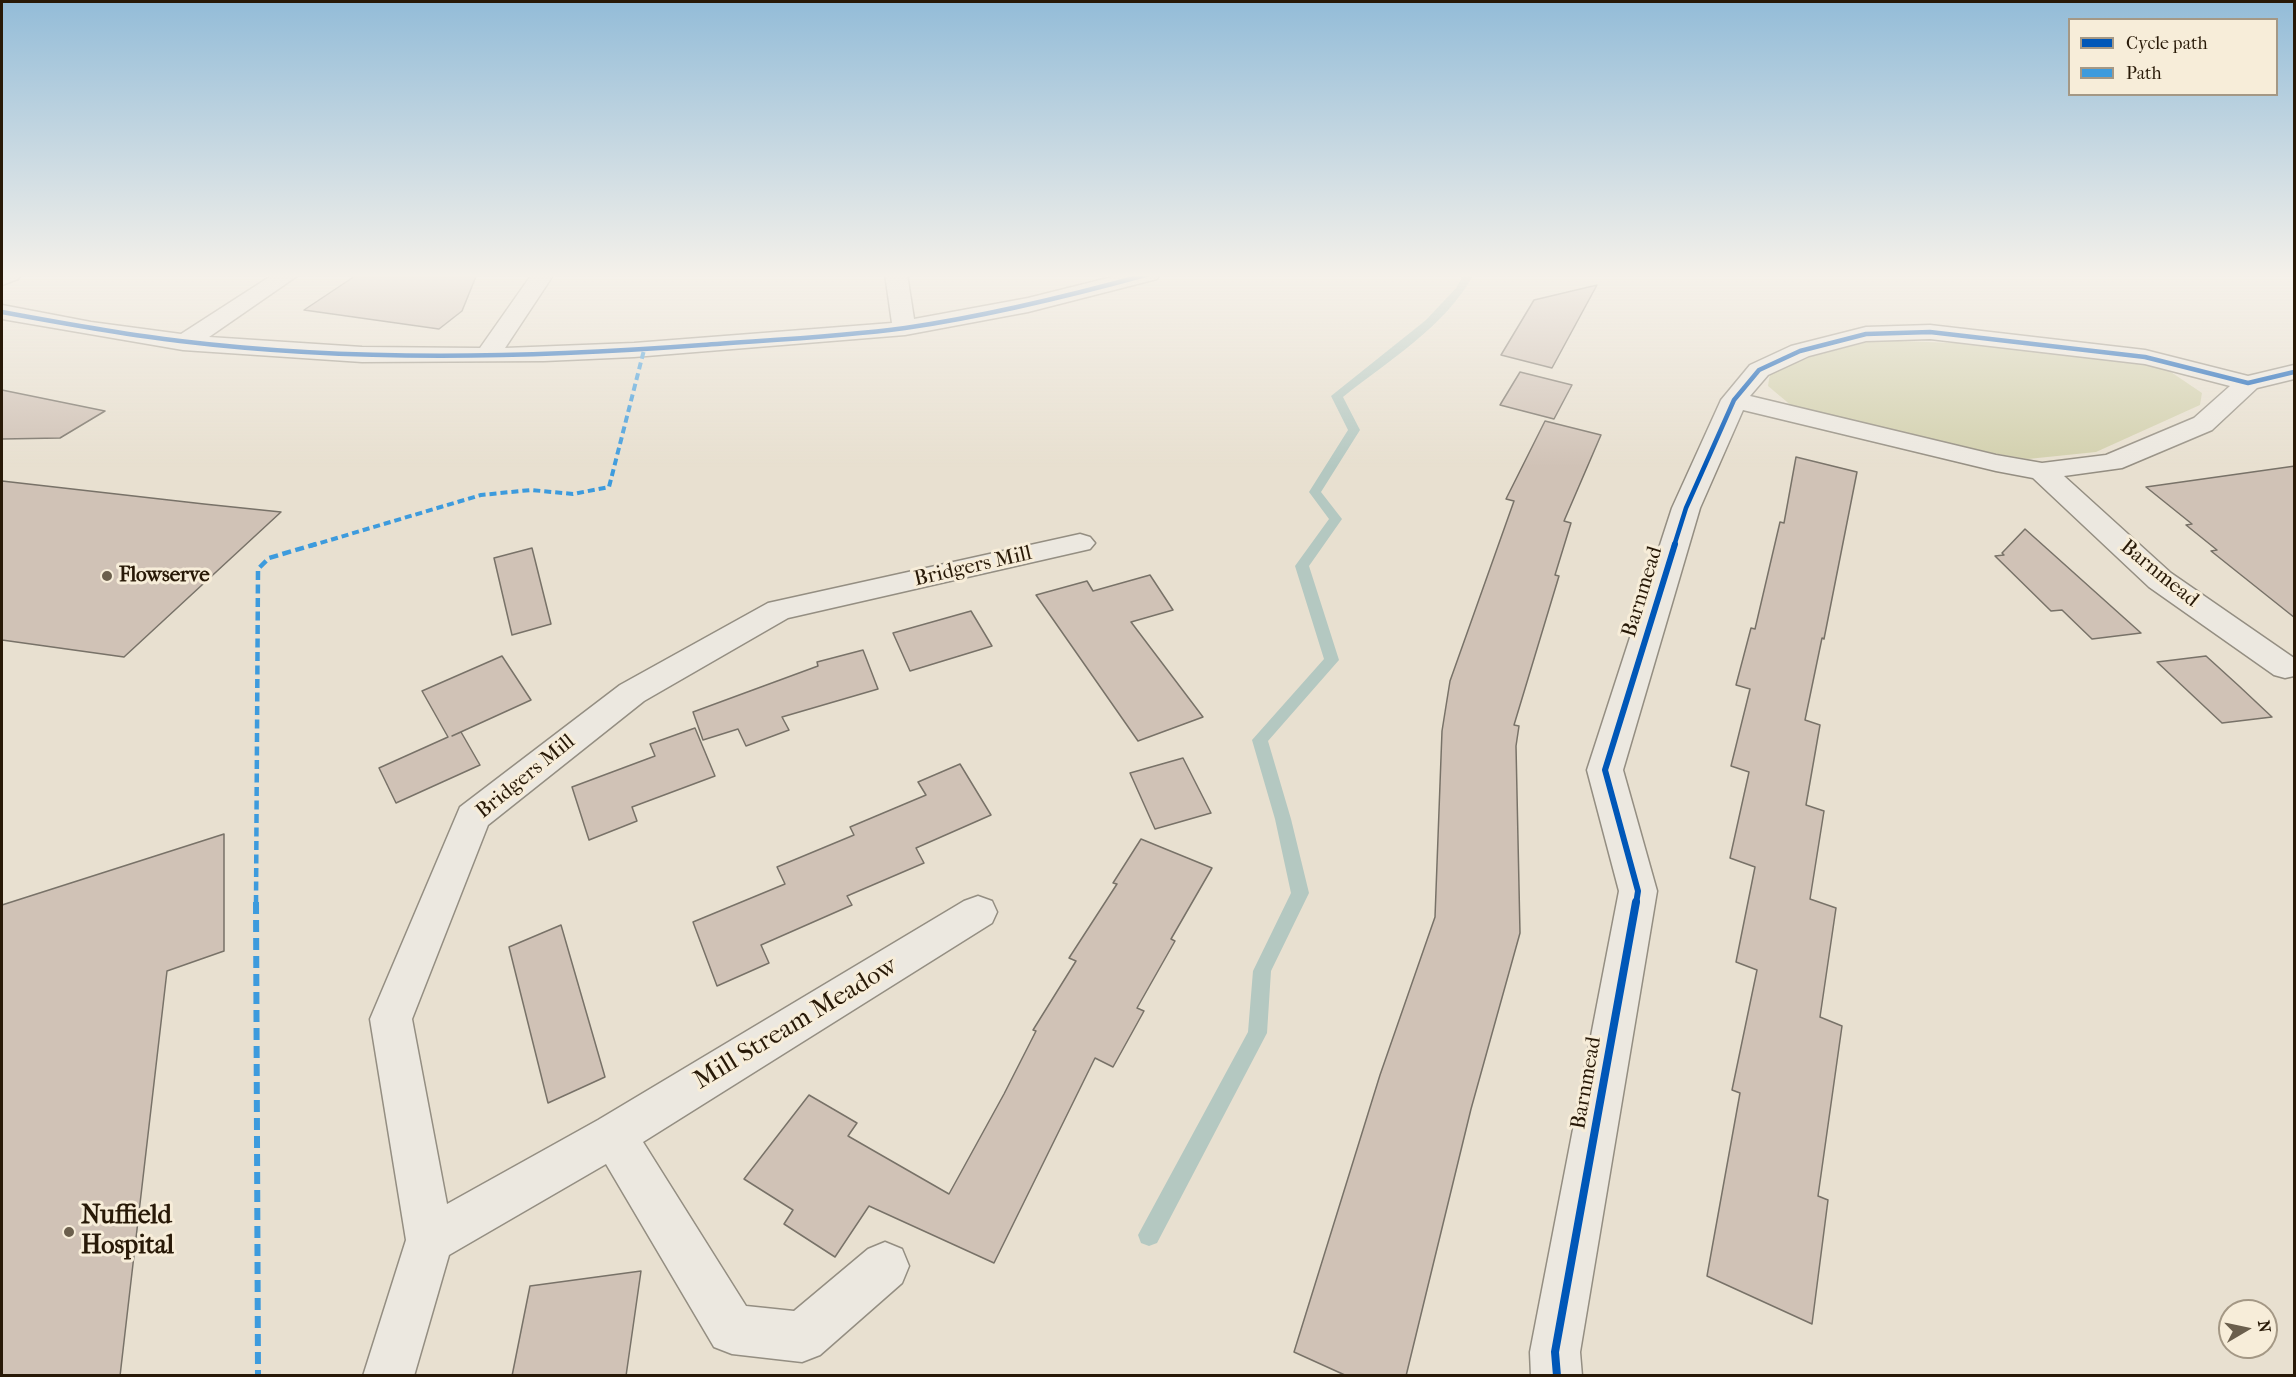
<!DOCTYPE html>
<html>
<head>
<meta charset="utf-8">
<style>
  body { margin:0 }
  #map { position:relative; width:2296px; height:1377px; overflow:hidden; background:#e8e0d0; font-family:"IM FELL French Canon",serif }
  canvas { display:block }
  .frame { position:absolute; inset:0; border:3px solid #281907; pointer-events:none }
  .legend { position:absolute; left:2068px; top:18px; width:210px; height:78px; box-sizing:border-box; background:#f7edd9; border:2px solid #a49885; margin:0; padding:8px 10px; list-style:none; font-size:18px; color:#281907 }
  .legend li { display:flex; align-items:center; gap:12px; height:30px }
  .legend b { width:30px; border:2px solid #a49885 }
  .north { position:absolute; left:2218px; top:1299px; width:60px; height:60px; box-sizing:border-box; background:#f7edd9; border:2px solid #a49885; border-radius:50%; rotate:81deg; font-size:16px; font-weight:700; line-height:24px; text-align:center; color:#281907 }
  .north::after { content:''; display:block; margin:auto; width:21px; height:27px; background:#6b5f4d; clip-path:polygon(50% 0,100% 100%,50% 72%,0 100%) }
</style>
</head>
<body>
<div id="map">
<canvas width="2296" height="1377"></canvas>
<div class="frame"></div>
<ul class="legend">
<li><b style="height:8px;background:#0057b8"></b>Cycle path</li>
<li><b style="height:8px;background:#3d9bdd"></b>Path</li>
</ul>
<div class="north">N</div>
</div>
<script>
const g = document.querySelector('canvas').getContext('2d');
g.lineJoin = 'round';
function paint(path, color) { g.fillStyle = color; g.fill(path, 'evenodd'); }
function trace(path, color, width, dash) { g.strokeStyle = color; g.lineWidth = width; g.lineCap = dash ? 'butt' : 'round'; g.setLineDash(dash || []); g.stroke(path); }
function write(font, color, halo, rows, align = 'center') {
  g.font = font + ' "IM FELL French Canon",serif'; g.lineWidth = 6; g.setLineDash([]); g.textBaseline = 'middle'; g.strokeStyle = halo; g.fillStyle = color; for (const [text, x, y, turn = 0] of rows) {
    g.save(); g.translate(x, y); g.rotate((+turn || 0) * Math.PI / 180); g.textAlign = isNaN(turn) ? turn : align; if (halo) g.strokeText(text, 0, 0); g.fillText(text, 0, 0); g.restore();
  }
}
const green = new Path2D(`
  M 1875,340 L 2008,345 L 2134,361 L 2168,370 L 2202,393 L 2200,405 L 2096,452 L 2028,459 L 1992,453 L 1793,407 L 1768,386 L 1770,373 L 1813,356 Z`);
const stream = new Path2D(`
  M 1464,274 L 1474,274 C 1445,327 1389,360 1343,397 L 1360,430 L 1321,492 L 1342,519 L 1309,566 L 1339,660 L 1268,741 L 1291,819 L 1309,893 L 1271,971 L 1267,1033 L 1157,1243 L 1149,1246 L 1141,1243 L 1138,1235 L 1248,1032 L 1253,971 L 1291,893 L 1275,819 L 1252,740 L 1324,659 L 1295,566 L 1329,519 L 1309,492 L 1348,430 L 1331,396 L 1426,320 L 1456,288 Z`);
const building = new Path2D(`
  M 358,274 L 477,274 L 462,311 L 439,329 L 304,310 Z
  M 1597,285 L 1552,368 L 1501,355 L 1534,300 Z
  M 1520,372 L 1572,385 L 1554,419 L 1500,405 Z
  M 2,390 L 105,411 L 60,438 L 2,439 Z
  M 1545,421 L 1601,435 L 1564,521 L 1571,523 L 1555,575 L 1559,576 L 1514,725 L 1519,726 L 1516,746 L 1520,933 L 1471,1109 L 1406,1376 L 1347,1376 L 1294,1352 L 1380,1075 L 1435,917 L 1442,731 L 1450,681 L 1514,501 L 1506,499 Z
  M 1796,457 L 1857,472 L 1824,639 L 1822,638 L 1805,720 L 1820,725 L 1806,805 L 1824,811 L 1810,899 L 1836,908 L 1820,1017 L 1842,1026 L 1818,1196 L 1828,1200 L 1812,1324 L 1707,1276 L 1740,1093 L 1732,1090 L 1757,970 L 1736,962 L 1755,867 L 1730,858 L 1749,772 L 1731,766 L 1750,689 L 1736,685 L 1751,628 L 1755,629 L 1780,522 L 1784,523 Z
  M 2295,466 L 2295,618 L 2211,551 L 2217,550 L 2186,525 L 2192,524 L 2146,487 Z
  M 2,481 L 204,504 L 281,512 L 124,657 L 2,640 Z
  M 2025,529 L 2141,633 L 2092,639 L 2062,610 L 2051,611 L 1995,556 L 2004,555 L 2002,553 Z
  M 532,548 L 551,624 L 512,635 L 494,558 Z
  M 1150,575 L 1173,610 L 1131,622 L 1203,717 L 1138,741 L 1036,595 L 1087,581 L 1093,591 Z
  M 971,611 L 992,646 L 910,671 L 893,633 Z
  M 863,650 L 878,689 L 782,717 L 789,730 L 746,746 L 738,729 L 703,740 L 693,712 L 818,666 L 817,662 Z
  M 502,656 L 531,700 L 452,736 L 461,732 L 480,765 L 396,803 L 379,768 L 448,737 L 422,691 Z
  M 2206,656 L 2239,686 L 2272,717 L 2222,723 L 2157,662 Z
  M 695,728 L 715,776 L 632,807 L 637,821 L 589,840 L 572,787 L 655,756 L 650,744 Z
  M 1183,758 L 1211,813 L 1155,829 L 1130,773 Z
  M 960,764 L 991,815 L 916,848 L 924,863 L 847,896 L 852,905 L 761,945 L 769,963 L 717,986 L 693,922 L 785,884 L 777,867 L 854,835 L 850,827 L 926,795 L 918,782 Z
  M 224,834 L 224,951 L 167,971 L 120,1376 L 2,1376 L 2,905 Z
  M 1141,839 L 1212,868 L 1171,939 L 1175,941 L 1137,1008 L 1144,1011 L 1113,1067 L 1095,1058 L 994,1263 L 869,1206 L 835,1257 L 784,1224 L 793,1210 L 744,1179 L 809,1095 L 857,1123 L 848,1136 L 949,1194 L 1004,1094 L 1036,1031 L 1033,1030 L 1076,961 L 1069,958 L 1117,884 L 1113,883 Z
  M 561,925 L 605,1077 L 548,1103 L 509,947 Z
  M 641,1271 L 626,1376 L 512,1376 L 530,1286 Z`);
const minor = new Path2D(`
  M 2,274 L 21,274 L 18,279 L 2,285 Z
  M 274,274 L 300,274 L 209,337 L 362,347 L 480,348 L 532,274 L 554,274 L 505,348 L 634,343 L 892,323 L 885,274 L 907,274 L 914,319 L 1028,298 L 1124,274 L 1160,274 L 1157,279 L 1028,312 L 905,335 L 634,357 L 544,361 L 362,362 L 183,350 L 2,319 L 2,305 L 91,322 L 181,334 Z
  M 1930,325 L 2145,350 L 2248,376 L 2294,365 L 2294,379 L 2257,388 L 2212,430 L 2122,468 L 2064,476 L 2171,573 L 2294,658 L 2294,676 L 2285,678 L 2274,675 L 2149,587 L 2033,478 L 1996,471 L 1743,410 L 1700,508 L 1623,770 L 1657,891 L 1580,1352 L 1582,1376 L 1531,1376 L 1530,1352 L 1619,891 L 1587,770 L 1672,508 L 1721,400 L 1750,365 L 1791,346 L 1866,327 ZM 1930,339 L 2145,364 L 2230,386 L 2194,418 L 2106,455 L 2042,463 L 1996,455 L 1750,396 L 1768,375 L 1809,356 L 1866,341 Z
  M 1080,534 L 1090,537 L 1095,543 L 1090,549 L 788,618 L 644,701 L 488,825 L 412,1019 L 447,1204 L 598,1120 L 964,901 L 978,896 L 992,901 L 997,912 L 992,923 L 643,1142 L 746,1306 L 794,1311 L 868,1249 L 885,1242 L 902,1249 L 909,1266 L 902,1283 L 820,1355 L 802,1362 L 732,1354 L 714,1347 L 606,1164 L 449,1255 L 414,1376 L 363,1376 L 406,1240 L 370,1019 L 460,807 L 620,685 L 768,603 Z`);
const quietFar2 = new Path2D(`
  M 310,546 L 481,495 L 531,490 L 573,494 L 609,487 L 644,350`);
const quietFar1 = new Path2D(`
  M 256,904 L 258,569 L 269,558 L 316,544`);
const quiet = new Path2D(`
  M 256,902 L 258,1376`);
const cyclewayFar2 = new Path2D(`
  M 2,312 C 61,323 120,334 180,341 C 353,362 529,358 702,345 C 770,340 838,337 905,328 C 988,316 1069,296 1149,274
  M 1674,546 L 1686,508 L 1734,400 L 1759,370 L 1800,351 L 1866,334 L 1930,332 L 2145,357 L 2248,383 L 2294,372`);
const cyclewayFar1 = new Path2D(`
  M 1636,904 L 1638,891 L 1605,770 L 1675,544`);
const cycleway = new Path2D(`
  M 1557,1376 L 1555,1352 L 1636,902`);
const markers = [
  [107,576,6,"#6b5f4d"],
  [69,1232,6,"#6b5f4d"]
];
const streetNames = [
  ["Bridgers Mill",973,567,-13],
  ["Barnmead",2159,574,39],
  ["Barnmead",1643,592,-73],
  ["Bridgers Mill",526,777,-39],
  ["Barnmead",1587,1083,-80]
];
const poiNames = [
  ["Flowserve",119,576]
];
const nearStreetnames = [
  ["Mill Stream Meadow",796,1024,-31]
];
const nearPoinames = [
  ["Nuffield",81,1217],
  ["Hospital",81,1247]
];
paint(green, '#d2d0ad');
paint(stream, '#b4c8c1');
paint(building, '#d0c2b6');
trace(building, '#787268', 1.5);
trace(minor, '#948e82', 3);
paint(minor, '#ece8e0');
trace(quietFar2, '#3d9bdd', 4, [7, 4]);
trace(quietFar1, '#3d9bdd', 4.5, [9, 4.5]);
trace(quiet, '#3d9bdd', 6, [12, 6]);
trace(cyclewayFar2, '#0057b8', 4.5);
trace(cyclewayFar1, '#0057b8', 6);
trace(cycleway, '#0057b8', 8);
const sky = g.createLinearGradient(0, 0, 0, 467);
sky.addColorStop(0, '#93bcd8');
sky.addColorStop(0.59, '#f5f1ea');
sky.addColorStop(1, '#f5f1ea00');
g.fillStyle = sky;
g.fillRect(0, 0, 2296, 467);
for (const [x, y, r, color] of markers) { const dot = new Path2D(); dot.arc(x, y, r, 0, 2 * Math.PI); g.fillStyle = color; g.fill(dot); trace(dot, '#f7edd9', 2); }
write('21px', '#281907', '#f7edd9', streetNames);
write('bold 21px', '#281907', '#f7edd9', poiNames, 'left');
write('26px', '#281907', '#f7edd9', nearStreetnames);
write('bold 26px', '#281907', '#f7edd9', nearPoinames, 'left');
</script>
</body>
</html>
